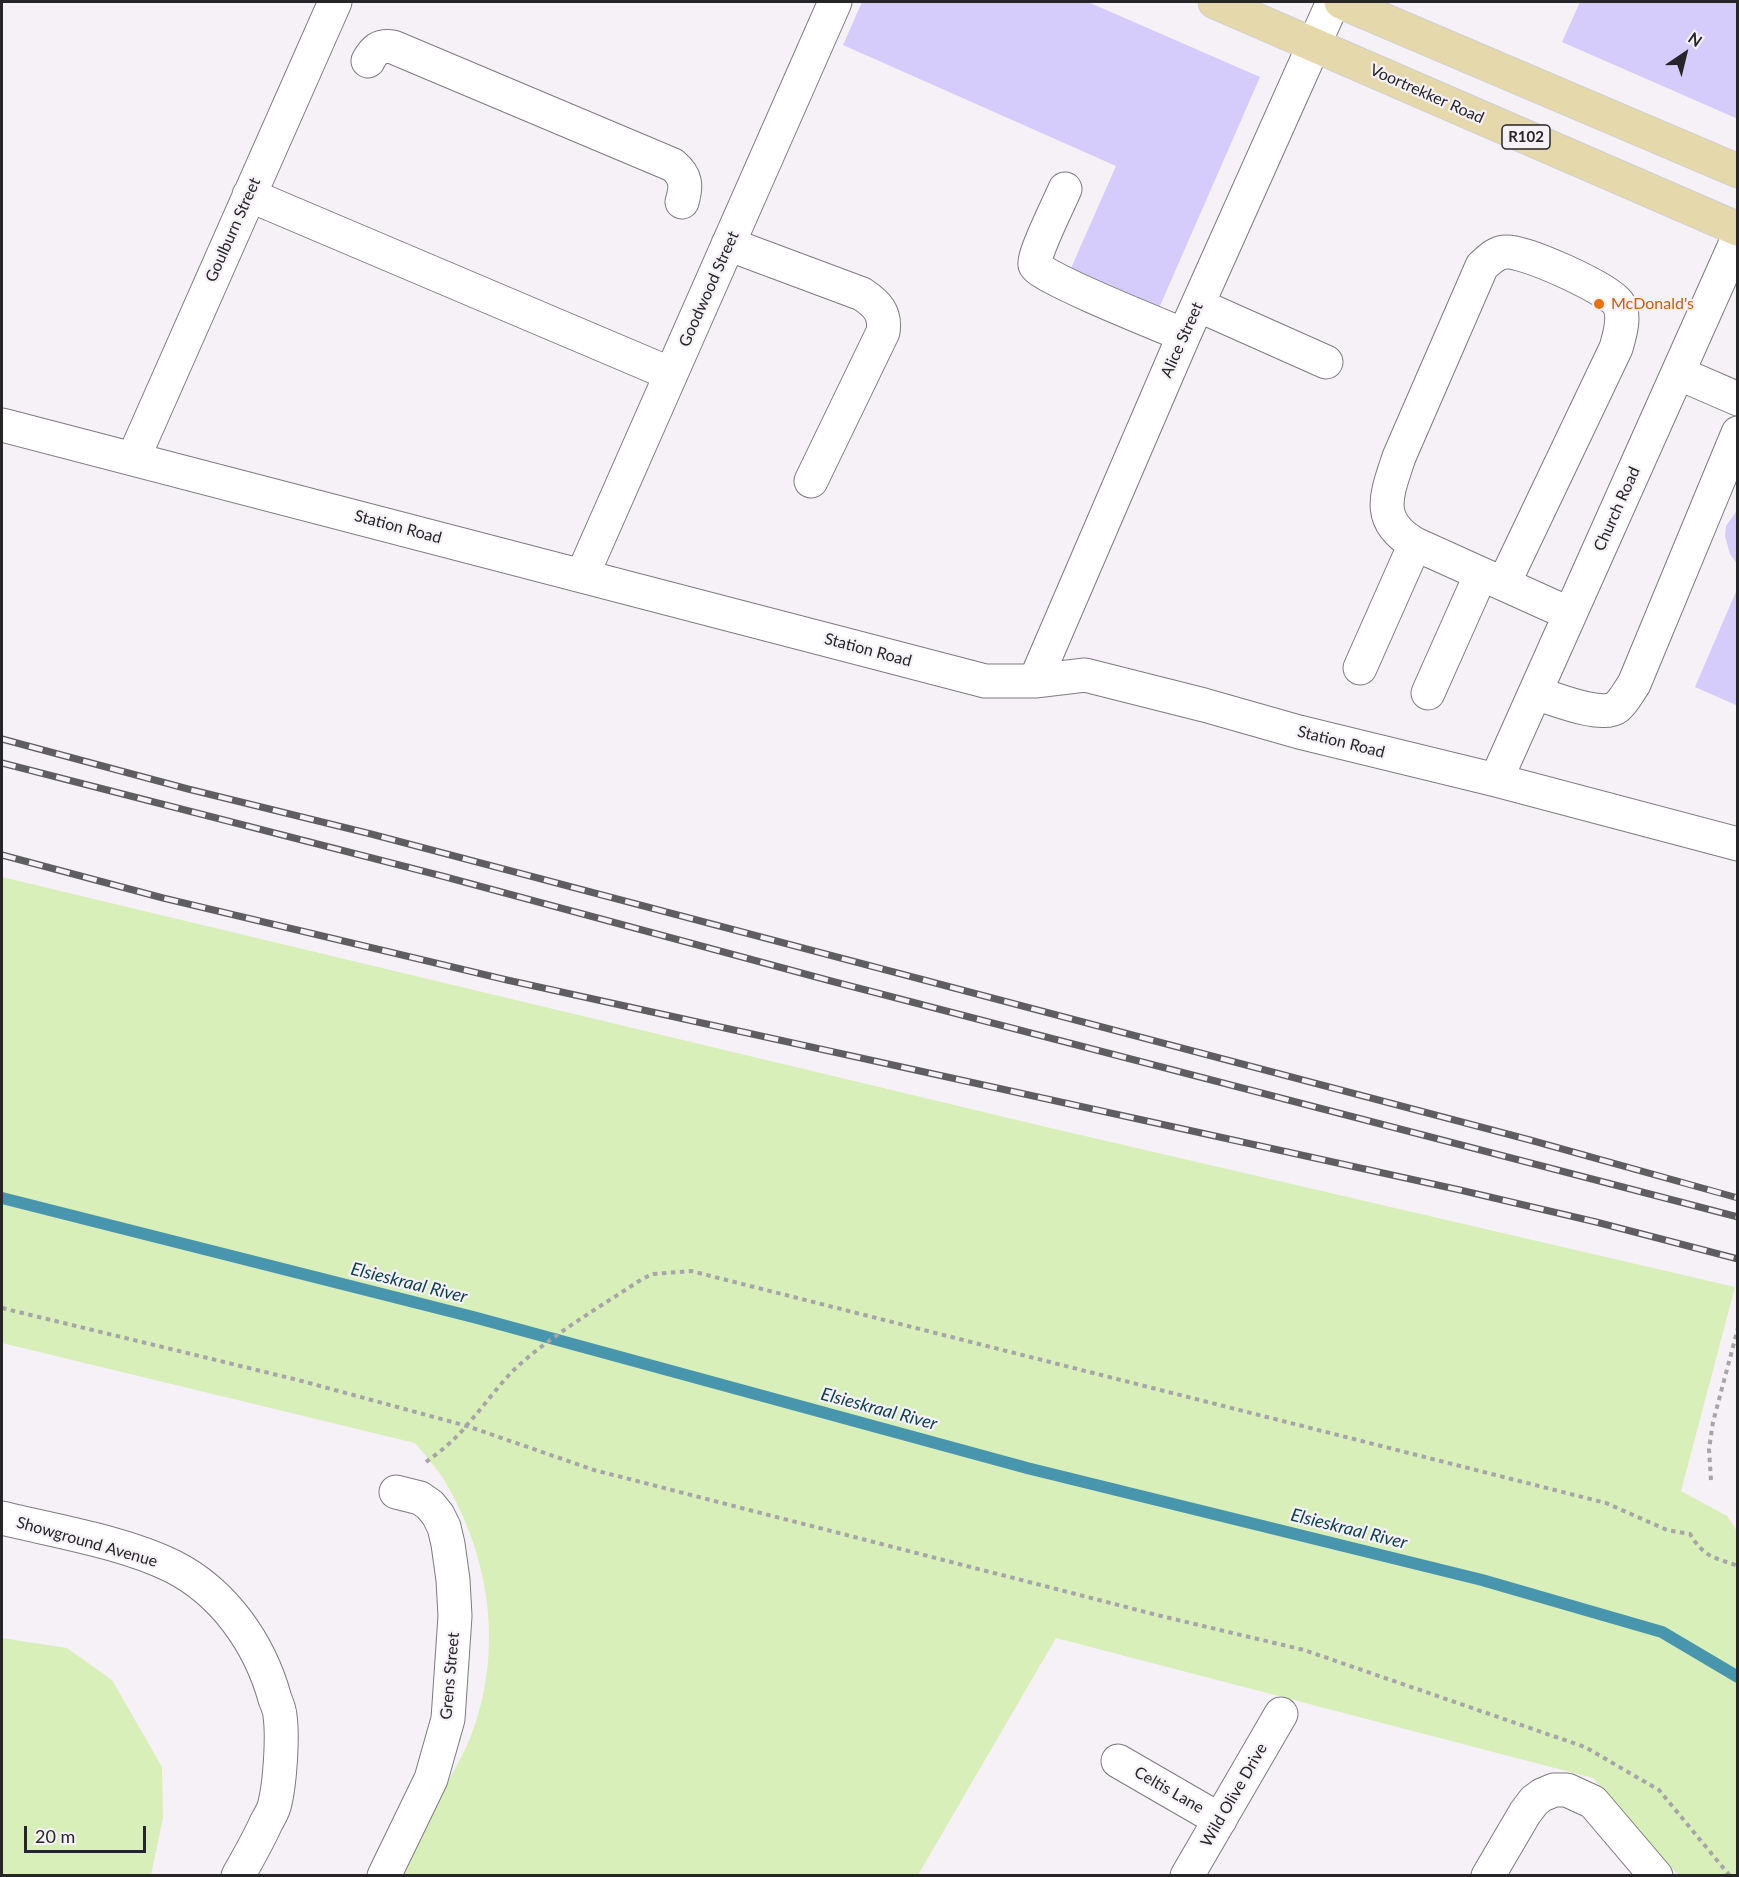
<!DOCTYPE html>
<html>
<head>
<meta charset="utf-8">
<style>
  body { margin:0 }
  #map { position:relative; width:1739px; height:1877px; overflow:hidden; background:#f5f1f6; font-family:Lato,sans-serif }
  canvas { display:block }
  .frame { position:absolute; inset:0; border:3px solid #262527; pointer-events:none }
  .north { position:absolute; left:1655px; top:24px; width:60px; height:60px; -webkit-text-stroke:4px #f5f1f6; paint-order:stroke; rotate:35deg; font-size:16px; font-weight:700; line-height:24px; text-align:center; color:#262527 }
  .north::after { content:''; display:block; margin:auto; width:21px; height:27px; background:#262527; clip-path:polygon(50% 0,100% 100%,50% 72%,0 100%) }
  .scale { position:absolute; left:24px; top:1826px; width:122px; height:27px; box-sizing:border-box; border:3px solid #262527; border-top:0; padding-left:8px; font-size:18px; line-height:21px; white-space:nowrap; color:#262527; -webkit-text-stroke:4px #f5f1f6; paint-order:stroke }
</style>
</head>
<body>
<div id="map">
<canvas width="1739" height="1877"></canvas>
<div class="frame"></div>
<div class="north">N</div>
<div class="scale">20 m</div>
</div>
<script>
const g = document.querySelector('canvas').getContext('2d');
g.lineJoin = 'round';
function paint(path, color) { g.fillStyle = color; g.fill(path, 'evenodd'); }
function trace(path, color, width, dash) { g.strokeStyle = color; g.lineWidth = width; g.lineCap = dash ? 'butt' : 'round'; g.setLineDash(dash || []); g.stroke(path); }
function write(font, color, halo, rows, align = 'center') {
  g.font = font + ' Lato,sans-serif'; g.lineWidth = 4.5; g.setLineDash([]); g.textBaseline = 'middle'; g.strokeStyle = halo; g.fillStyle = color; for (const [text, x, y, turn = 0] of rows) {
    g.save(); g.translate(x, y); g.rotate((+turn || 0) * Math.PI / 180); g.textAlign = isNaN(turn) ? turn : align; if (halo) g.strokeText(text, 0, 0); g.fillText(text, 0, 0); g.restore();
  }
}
const green = new Path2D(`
  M 2,877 L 1042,1126 L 1735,1287 L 1681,1491 L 1727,1516 L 1737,1531 L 1737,1875 L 1678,1875 L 1593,1778 L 1056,1638 L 918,1875 L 401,1875 C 416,1846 431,1816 446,1786 C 453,1771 462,1757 469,1741 C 505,1653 491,1555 441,1475 C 433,1464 424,1454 415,1443 L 2,1343 Z
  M 2,1638 L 67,1648 L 112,1680 L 162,1767 L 163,1818 L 151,1875 L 2,1875 Z`);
const stream = new Path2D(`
  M 2,1198 L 477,1318 L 1027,1468 L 1482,1580 L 1662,1632 L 1738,1677`);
const building = new Path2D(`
  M 862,2 L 1088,2 L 1260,77 L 1156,315 L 1068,275 L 1116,166 L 843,45 Z
  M 1580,2 L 1738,2 L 1738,119 L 1562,42 Z
  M 1738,509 L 1738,565 L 1730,554 L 1725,536 L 1726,526 Z
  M 1738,587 L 1738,706 L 1695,687 Z`);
const path = new Path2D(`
  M 2,1308 L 298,1380 L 467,1426 L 594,1470 L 1161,1616 L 1304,1650 L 1585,1747 L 1659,1790 L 1730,1876
  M 426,1462 C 441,1451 456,1439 467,1425 C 484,1406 499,1384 518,1366 C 556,1332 600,1307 642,1279 L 653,1274 L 691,1271 L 1606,1503 L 1667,1530 L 1690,1534 C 1704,1557 1713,1557 1738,1566
  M 1711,1480 L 1709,1449 L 1713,1422 L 1738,1328`);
const minor = new Path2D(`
  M 368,61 C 374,50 379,45 393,47 L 673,165 C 686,176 687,185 682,202
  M 1065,189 C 1060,201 1032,257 1035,265 C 1039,277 1165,327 1184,335
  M 249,195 L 671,374
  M 728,244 L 862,294 C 877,304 886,313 883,332 L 811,481
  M 1198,305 L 1326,362
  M 1678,373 L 1738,399
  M 2,425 L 985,681 L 1035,681 L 1085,675 L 1204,705 L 1299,732 L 1496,780 L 1738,844
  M 133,459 L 335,2
  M 582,576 L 835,2
  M 1504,583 L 1616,348 C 1620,334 1626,316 1618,303 C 1609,289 1522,249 1505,252 C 1495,253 1489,260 1482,266 L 1399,457 C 1387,494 1374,520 1415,544 L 1570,614
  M 1360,668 L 1415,544
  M 1035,681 L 1184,335 L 1333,2
  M 1428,693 L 1481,574
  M 1535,693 C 1553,698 1602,719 1617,707 C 1624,701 1629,691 1634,684 L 1738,433
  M 1496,780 L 1738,238
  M 2,1518 C 55,1531 123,1542 172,1566 C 224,1592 260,1644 275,1699 C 277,1704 280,1711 280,1716 C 283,1737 280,1782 275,1803 C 274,1810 269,1817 266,1823 C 258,1841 248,1858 238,1876
  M 1118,1761 L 1220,1820
  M 384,1876 L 431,1779 L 448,1719 L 455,1616 L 453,1580 L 448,1544 L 444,1527 L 438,1515 L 430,1505 L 420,1498 L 396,1492
  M 1187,1876 L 1281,1714
  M 1488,1876 L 1525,1813 L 1534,1801 L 1542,1795 L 1554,1790 L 1567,1790 L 1593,1802 L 1656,1876`);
const major = new Path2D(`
  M 1215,2 L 1738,229
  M 1341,2 L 1738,171`);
const rail = new Path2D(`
  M 2,739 L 188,789 L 371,834 L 1530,1140 L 1738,1198
  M 2,763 L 442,876 L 831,981 L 1738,1217
  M 2,855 L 163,898 L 507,980 L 1460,1190 L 1596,1222 L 1738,1259`);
const markers = [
  [1599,304,6,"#e8710a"]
];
const shields = [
  [1526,137,48]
];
const shieldNames = [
  ["R102",1526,137]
];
const streetNames = [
  ["Voortrekker Road",1427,94,24],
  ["Goulburn Street",233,230,-66],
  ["Goodwood Street",709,289,-66],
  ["Alice Street",1182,340,-66],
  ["Church Road",1617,509,-66],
  ["Station Road",398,527,15],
  ["Station Road",868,650,15],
  ["Station Road",1341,742,14],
  ["Showground Avenue",87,1542,16],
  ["Grens Street",450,1676,-85],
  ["Celtis Lane",1169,1790,30],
  ["Wild Olive Drive",1234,1795,-60]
];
const foodNames = [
  ["McDonald's",1611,304]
];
const waterNames = [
  ["Elsieskraal River",409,1283,14],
  ["Elsieskraal River",879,1409,15],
  ["Elsieskraal River",1349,1529,14]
];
paint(green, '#d9efba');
trace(stream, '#4896ae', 12);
paint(building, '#d5ccfc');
trace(minor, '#7e7b80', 35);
trace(major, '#cfcfcf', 35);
trace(path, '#a7a5a8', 4, [4.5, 4.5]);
trace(minor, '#fff', 33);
trace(major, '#e5d8ab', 33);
trace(rail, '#5e5d5f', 7);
trace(rail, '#f5f1f6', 4.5, [14]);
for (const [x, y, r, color] of markers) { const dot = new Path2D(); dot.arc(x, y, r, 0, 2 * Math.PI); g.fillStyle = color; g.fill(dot); trace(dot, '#f5f1f6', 2); }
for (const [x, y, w] of shields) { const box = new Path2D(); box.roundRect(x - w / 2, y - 12, w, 24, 4.5); g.fillStyle = '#f5f1f6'; g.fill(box); trace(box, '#262527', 1.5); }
write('bold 15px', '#262527', null, shieldNames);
write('16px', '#262527', '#f5f1f6', streetNames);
write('16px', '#c56008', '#f5f1f6', foodNames, 'left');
write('italic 18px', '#0c3f4d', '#f5f1f6', waterNames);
</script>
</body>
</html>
